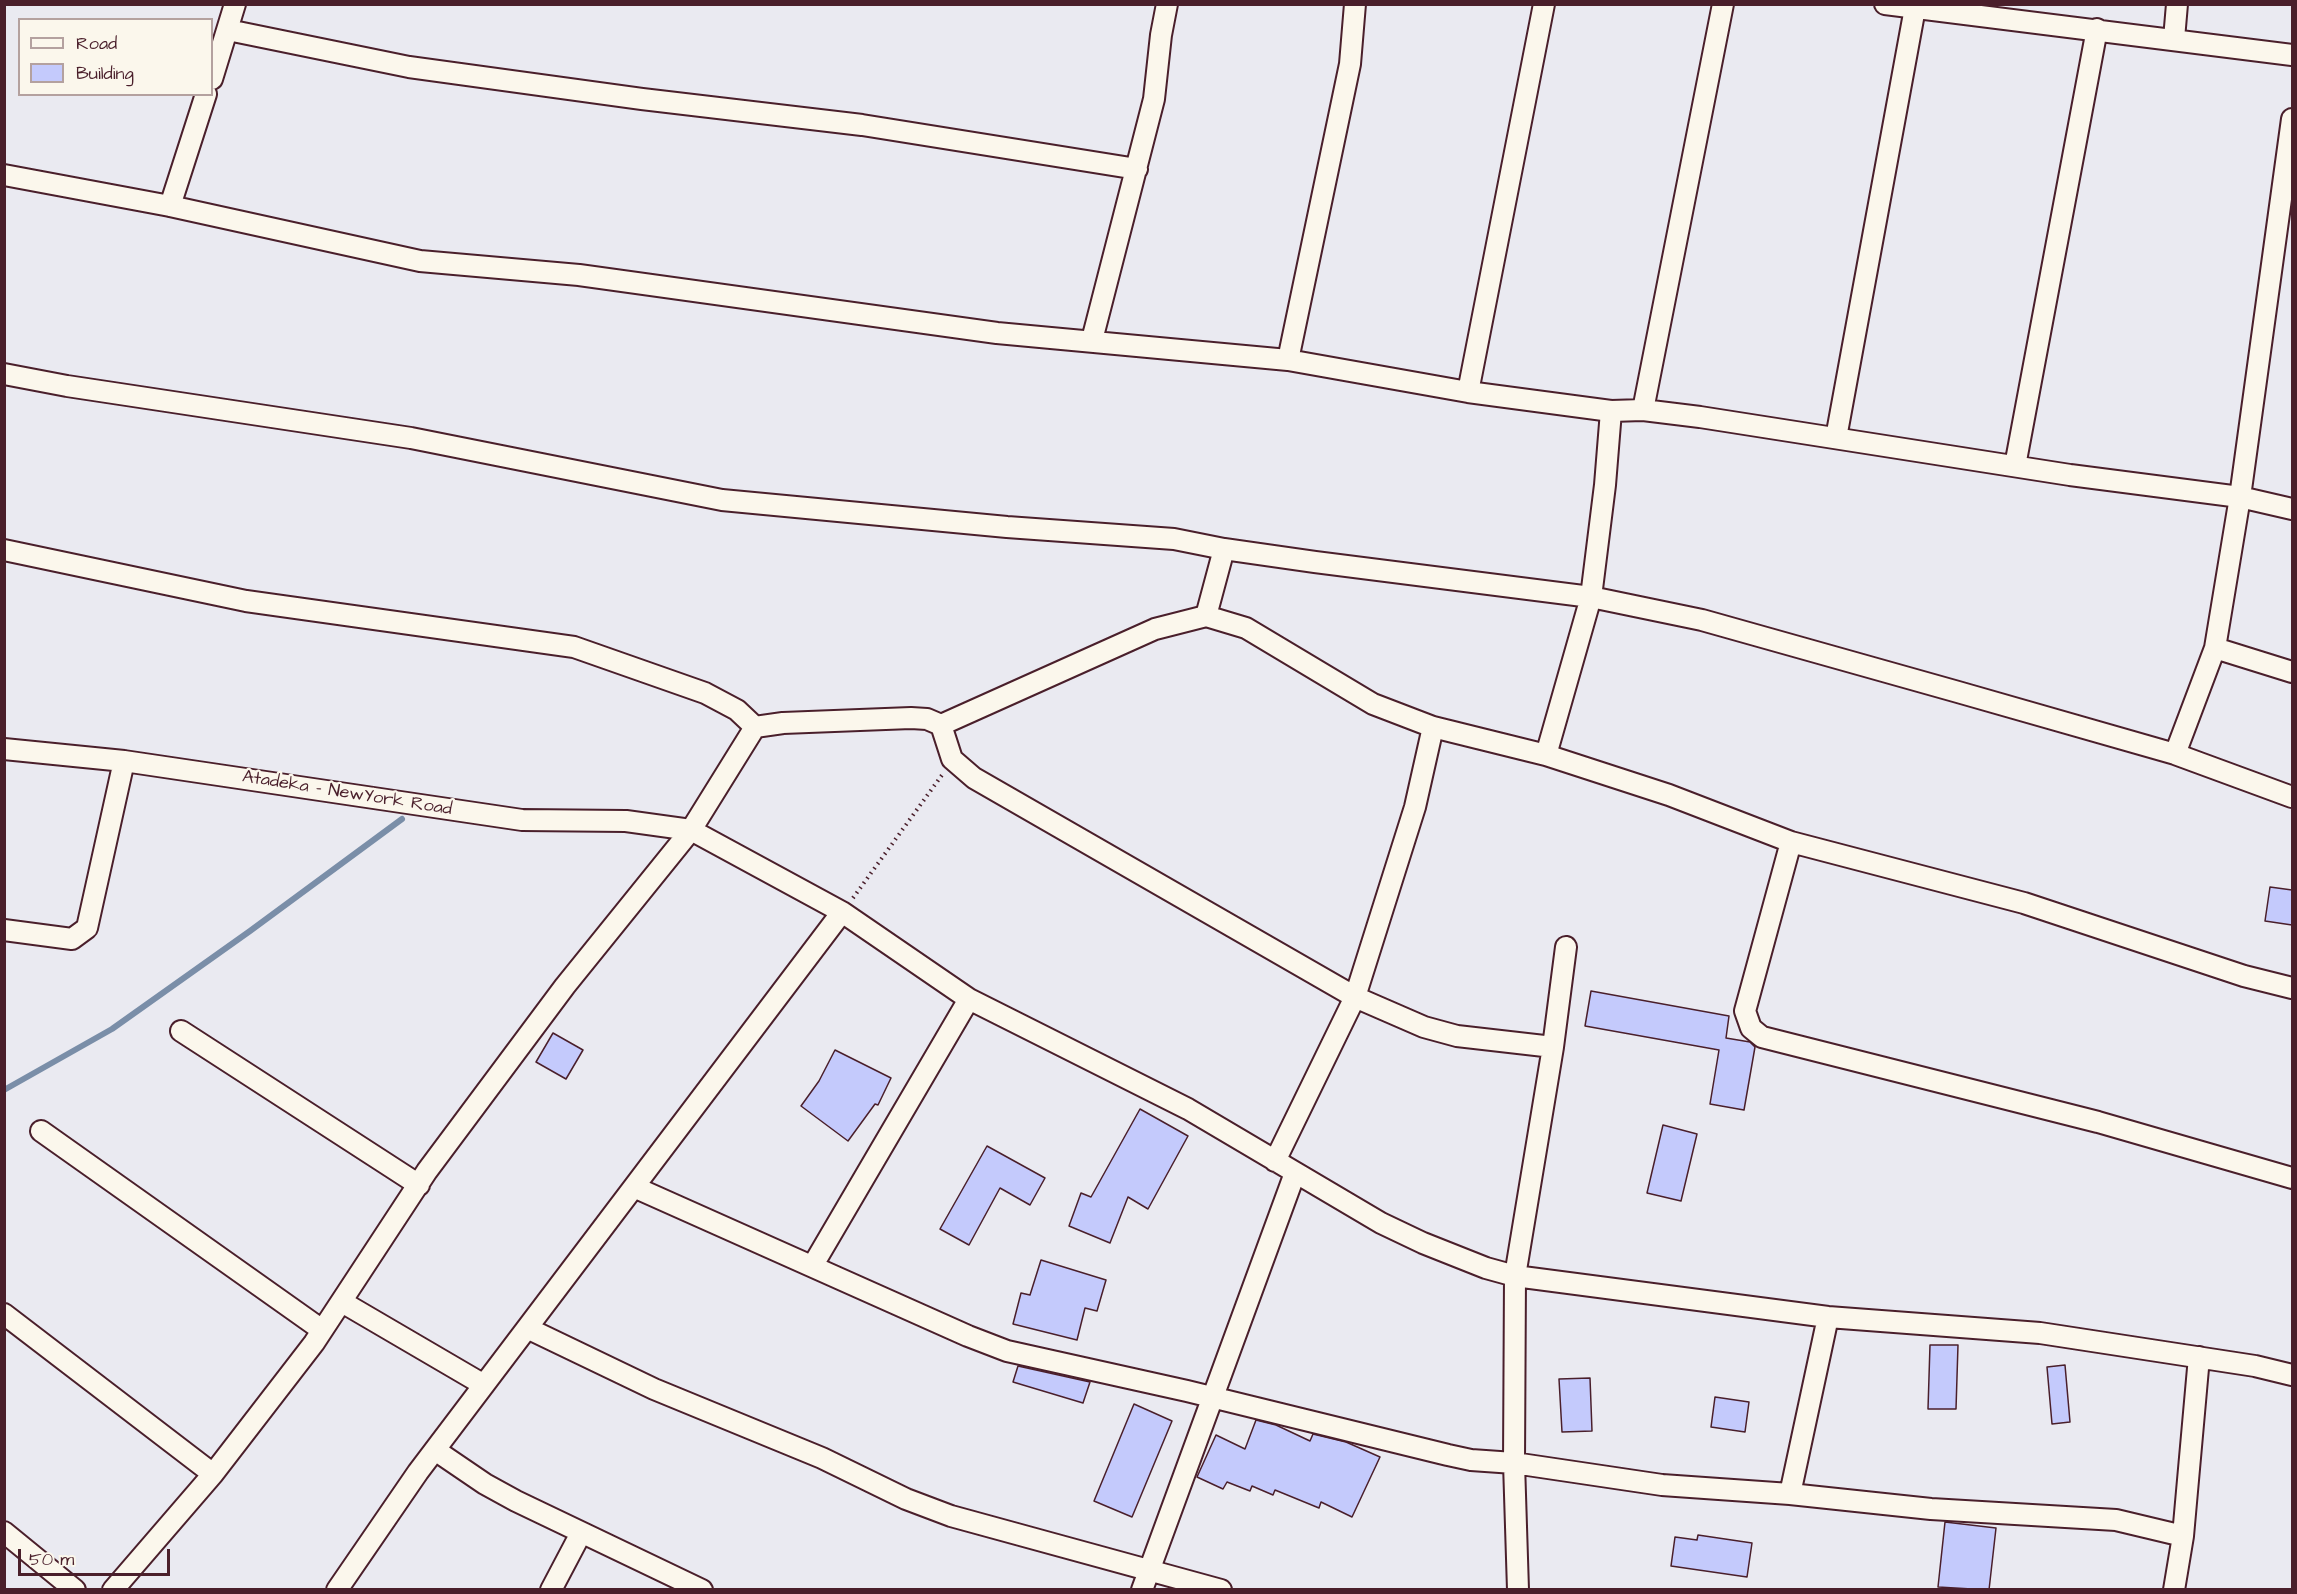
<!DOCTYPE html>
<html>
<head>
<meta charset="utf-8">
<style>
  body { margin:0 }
  #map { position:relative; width:2297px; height:1594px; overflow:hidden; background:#eaeaf1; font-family:"Architects Daughter",sans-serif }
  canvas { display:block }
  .frame { position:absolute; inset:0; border:6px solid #4a1f2b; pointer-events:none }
  .legend { position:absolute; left:18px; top:18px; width:195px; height:78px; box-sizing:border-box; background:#fbf7ec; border:2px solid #b4a19f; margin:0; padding:8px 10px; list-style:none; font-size:18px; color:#4a1f2b }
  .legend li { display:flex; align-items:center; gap:12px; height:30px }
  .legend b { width:30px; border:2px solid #b4a19f }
  .scale { position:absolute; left:18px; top:1549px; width:152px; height:27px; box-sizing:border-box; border:3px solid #4a1f2b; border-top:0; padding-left:8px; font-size:18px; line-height:21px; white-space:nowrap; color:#4a1f2b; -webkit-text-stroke:4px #fbf7ec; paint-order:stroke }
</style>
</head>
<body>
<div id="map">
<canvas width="2297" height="1594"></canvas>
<div class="frame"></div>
<ul class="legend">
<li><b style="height:8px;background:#fbf7ec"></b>Road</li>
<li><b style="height:16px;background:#c4cafc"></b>Building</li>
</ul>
<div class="scale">50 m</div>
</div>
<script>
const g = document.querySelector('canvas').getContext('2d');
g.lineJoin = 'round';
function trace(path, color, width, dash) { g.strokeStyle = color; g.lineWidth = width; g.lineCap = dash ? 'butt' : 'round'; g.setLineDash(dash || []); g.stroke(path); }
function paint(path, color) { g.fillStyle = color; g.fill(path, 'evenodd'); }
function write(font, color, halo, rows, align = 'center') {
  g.font = font + ' "Architects Daughter",sans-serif'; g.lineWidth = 4.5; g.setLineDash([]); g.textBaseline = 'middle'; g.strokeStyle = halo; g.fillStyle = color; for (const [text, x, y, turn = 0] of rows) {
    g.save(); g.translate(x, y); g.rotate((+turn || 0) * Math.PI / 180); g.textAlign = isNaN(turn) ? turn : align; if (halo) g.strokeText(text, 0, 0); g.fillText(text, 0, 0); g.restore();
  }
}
const stream = new Path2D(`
  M 4,1090 L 112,1029 L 250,931 L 402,819`);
const building = new Path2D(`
  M 2270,887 L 2292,890 L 2292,925 L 2265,921 Z
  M 1591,991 L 1729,1016 L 1726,1038 L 1750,1042 L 1755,1047 L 1744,1110 L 1710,1104 L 1719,1050 L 1585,1026 Z
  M 553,1033 L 583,1050 L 566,1079 L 536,1062 Z
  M 835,1050 L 891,1078 L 878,1105 L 875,1104 L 848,1141 L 801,1106 L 819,1081 Z
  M 1140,1109 L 1188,1136 L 1148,1209 L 1128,1197 L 1110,1243 L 1069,1226 L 1081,1193 L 1091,1197 Z
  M 1663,1125 L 1697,1134 L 1681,1201 L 1647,1193 Z
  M 987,1146 L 1045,1178 L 1030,1205 L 1000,1188 L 969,1245 L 940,1229 Z
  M 1041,1260 L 1106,1280 L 1097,1311 L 1085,1308 L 1077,1340 L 1013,1324 L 1021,1293 L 1030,1295 Z
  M 1930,1345 L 1958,1345 L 1956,1409 L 1928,1409 Z
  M 2065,1365 L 2070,1422 L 2052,1424 L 2047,1367 Z
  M 1018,1366 L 1090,1382 L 1083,1403 L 1013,1382 Z
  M 1590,1378 L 1592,1431 L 1562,1432 L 1559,1379 Z
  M 1715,1397 L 1749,1402 L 1745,1432 L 1711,1427 Z
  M 1134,1404 L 1172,1421 L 1132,1517 L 1094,1501 Z
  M 1256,1420 L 1276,1425 L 1310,1441 L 1313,1434 L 1346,1442 L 1380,1457 L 1352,1517 L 1321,1502 L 1319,1508 L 1275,1490 L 1273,1495 L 1252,1486 L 1250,1491 L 1227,1482 L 1223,1489 L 1197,1477 L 1216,1435 L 1245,1449 Z
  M 1945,1522 L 1996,1528 L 1989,1590 L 1938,1587 Z
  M 1698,1535 L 1752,1543 L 1747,1577 L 1671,1566 L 1675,1537 L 1697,1540 Z`);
const path = new Path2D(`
  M 853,898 L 942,775`);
const street = new Path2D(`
  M 1885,4 L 2292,55
  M 228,30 L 409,67 L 642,99 L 862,125 L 1137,169
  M 2174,39 L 2177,4
  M 212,79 L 235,4
  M 4,175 L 170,206 L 420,261 L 579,275 L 997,333 L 1288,360 L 1468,392 L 1611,411 L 1643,410 L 1700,417 L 2070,475 L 2240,497 L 2292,509
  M 170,206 L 206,94
  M 1092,340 L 1154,99 L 1161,35 L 1167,4
  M 1288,360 L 1350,64 L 1355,4
  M 4,374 L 67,386 L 411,438 L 722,500 L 1007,527 L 1174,539 L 1224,549 L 1315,562 L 1591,597 L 1702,620 L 1958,692 L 2175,754 L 2292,797
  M 1468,392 L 1544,4
  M 1643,410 L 1723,4
  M 1836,438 L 1915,8
  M 2015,466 L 2097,29
  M 4,550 L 246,601 L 574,647 L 705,693 L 737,710 L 755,727
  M 1206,616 L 1246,628 L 1373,704 L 1433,727 L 1546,755 L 1669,795 L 1791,842 L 2024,903 L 2244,976 L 2292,988
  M 2215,648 L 2292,672
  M 941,725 L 952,759 L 974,778 L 1355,997 L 1424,1027 L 1457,1036 L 1553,1047
  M 4,749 L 124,761 L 522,820 L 626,821 L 691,830 L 842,912 L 969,999 L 1188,1109 L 1381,1223 L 1423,1243 L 1486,1268 L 1515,1276 L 1828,1317 L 2040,1333 L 2255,1366 L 2292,1375
  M 2175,754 L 2215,648 L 2240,497 L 2292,119
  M 1546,755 L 1591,597 L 1605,485 L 1611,411
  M 1791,842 L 1745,1011 L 1751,1028 L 1762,1037 L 2098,1122 L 2292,1178
  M 4,930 L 72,939 L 87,928 L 124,761
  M 181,1031 L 419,1185
  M 41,1131 L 322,1330
  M 1275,1161 L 1355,997 L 1415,807 L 1433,727
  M 634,1187 L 968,1336 L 1007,1351 L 1187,1391 L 1448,1455 L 1471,1460 L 1514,1463 L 1662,1485 L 1790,1494 L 1931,1509 L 2116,1520 L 2183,1536
  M 813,1265 L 969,999
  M 342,1302 L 484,1385
  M 4,1314 L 213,1474
  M 527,1328 L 654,1389 L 822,1458 L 906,1499 L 951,1516 L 1221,1590
  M 435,1450 L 485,1484 L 516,1501 L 702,1590
  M 1790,1494 L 1828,1317
  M 4,1532 L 75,1590
  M 113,1590 L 213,1474 L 314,1343 L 427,1171 L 565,986 L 691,830 L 755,727 L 783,723 L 911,718 L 927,719 L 941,725 L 1155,629 L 1206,616 L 1224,549
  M 337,1590 L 418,1472 L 842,912
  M 551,1590 L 581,1533
  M 1142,1590 L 1295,1173
  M 1518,1590 L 1514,1463 L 1515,1276 L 1553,1047 L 1566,947
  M 2174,1590 L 2183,1536 L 2199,1357`);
const streetNames = [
  ["Atadeka - NewYork Road",347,794,9]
];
trace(stream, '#7a8ea8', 6);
paint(building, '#c4cafc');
trace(building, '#4a1f2b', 1.5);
trace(street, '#4a1f2b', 24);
trace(path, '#4a1f2b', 4, [1.5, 4.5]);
trace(street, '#fbf7ec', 20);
write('18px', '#4a1f2b', '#fbf7ec', streetNames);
</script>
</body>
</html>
